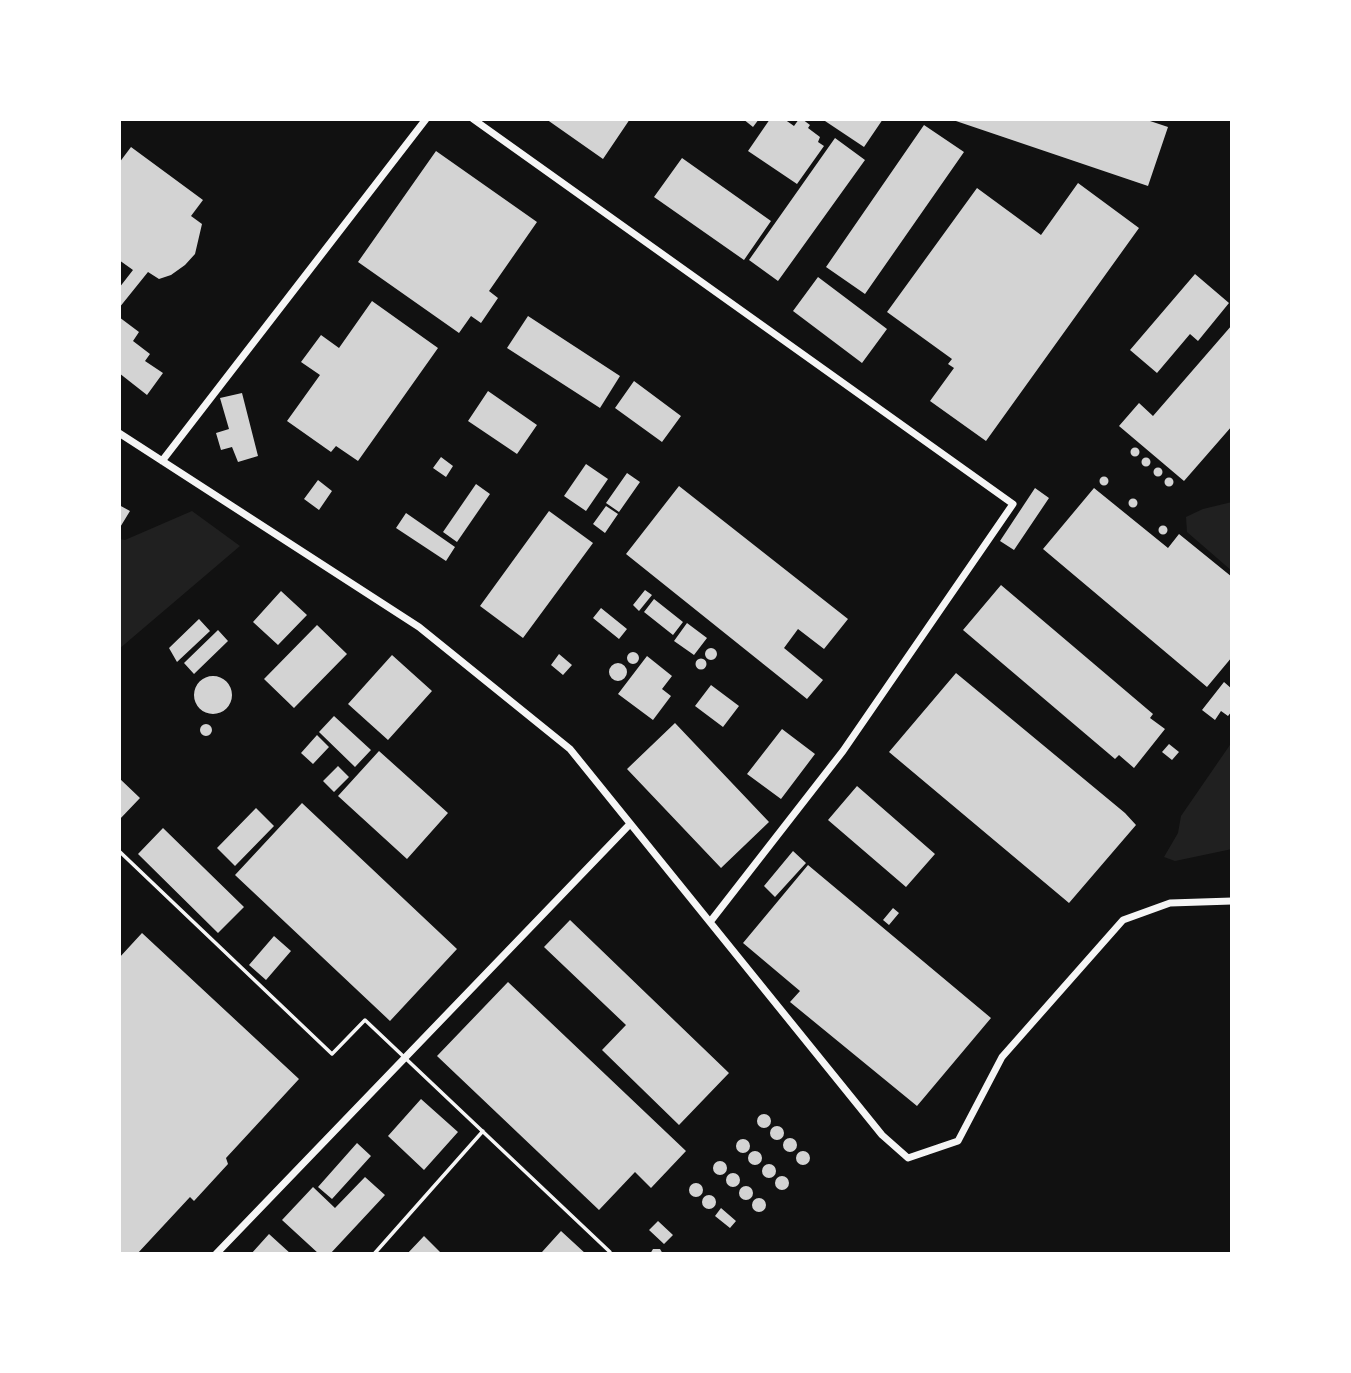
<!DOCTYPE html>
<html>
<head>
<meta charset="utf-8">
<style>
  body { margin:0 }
  #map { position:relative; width:1351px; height:1373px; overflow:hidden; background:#111; font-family:"Alegreya Sans",sans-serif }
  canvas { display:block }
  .frame { position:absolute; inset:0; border:121px solid #fff; pointer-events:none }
</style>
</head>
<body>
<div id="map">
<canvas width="1351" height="1373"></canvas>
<div class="frame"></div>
</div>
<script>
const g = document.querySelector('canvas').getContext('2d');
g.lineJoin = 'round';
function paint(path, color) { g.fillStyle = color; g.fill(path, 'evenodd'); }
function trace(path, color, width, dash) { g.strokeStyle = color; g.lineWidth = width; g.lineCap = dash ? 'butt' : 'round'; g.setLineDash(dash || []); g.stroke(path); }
const green = new Path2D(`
  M 1232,502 L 1232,571 L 1187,532 L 1186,517 L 1203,509 Z
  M 192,511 L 240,546 L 119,649 L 119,539 L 125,540 Z
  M 1232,742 L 1232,849 L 1175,861 L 1164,857 L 1178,833 L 1181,816 Z`);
const building = new Path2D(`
  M 546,119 L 630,119 L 603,159 Z
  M 743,119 L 759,119 L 753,127 Z
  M 770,119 L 784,119 L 794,126 L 799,119 L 802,119 L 810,125 L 808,128 L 820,137 L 818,142 L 824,146 L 797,184 L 748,151 Z
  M 822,119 L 883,119 L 864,147 Z
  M 950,119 L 1144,119 L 1168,127 L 1148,186 Z
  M 924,125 L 964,152 L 865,294 L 826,267 Z
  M 835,138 L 865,160 L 778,281 L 749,260 Z
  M 131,147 L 203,200 L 191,216 L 202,224 L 195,254 L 185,265 L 171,275 L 159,279 L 148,272 L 119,308 L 119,288 L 133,270 L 119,260 L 119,163 Z
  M 436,151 L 537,222 L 489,291 L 498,298 L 481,323 L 471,316 L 459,333 L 358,262 Z
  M 682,158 L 771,221 L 744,260 L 654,197 Z
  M 1078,183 L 1139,228 L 986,441 L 930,401 L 954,368 L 948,364 L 952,359 L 887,312 L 977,188 L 1041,235 Z
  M 1195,274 L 1229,303 L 1198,341 L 1190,334 L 1157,373 L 1130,350 Z
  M 818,277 L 887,329 L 862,363 L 793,311 Z
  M 372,301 L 438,348 L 358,461 L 336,446 L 331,452 L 287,421 L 320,375 L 301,362 L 321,335 L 339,348 Z
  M 528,316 L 620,376 L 600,408 L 507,348 Z
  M 119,317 L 139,332 L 133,341 L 150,354 L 145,361 L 163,373 L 147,395 L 119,373 Z
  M 1232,325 L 1232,426 L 1184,481 L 1119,426 L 1139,403 L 1153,416 Z
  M 634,381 L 681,416 L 662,442 L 615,408 Z
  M 488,391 L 537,425 L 517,454 L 468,421 Z
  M 242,393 L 258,456 L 238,462 L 232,447 L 221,450 L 216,433 L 229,429 L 220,398 Z
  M1130.5 452a4.5 4.5 0 1 1 9 0a4.5 4.5 0 1 1-9 0Z
  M 441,457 L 453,466 L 446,477 L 433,468 Z
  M1141.5 462a4.5 4.5 0 1 1 9 0a4.5 4.5 0 1 1-9 0Z
  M 586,464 L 608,479 L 586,511 L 564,496 Z
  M1153.5 472a4.5 4.5 0 1 1 9 0a4.5 4.5 0 1 1-9 0Z
  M 627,473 L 640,482 L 619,512 L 606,503 Z
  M1099.5 481a4.5 4.5 0 1 1 9 0a4.5 4.5 0 1 1-9 0Z
  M1164.5 482a4.5 4.5 0 1 1 9 0a4.5 4.5 0 1 1-9 0Z
  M 318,480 L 332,491 L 319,510 L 304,499 Z
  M 476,484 L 490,494 L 457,542 L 443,532 Z
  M 679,486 L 848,619 L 824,649 L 798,629 L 784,648 L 823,680 L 807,699 L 626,554 Z
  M 1035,488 L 1049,498 L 1014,550 L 1000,541 Z
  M 1094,488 L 1168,548 L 1179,534 L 1232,577 L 1232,657 L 1207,687 L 1043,549 Z
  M1128.5 503a4.5 4.5 0 1 1 9 0a4.5 4.5 0 1 1-9 0Z
  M 119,505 L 130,511 L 119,529 Z
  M 606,506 L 618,514 L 605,533 L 593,524 Z
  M 549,511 L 593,543 L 523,638 L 480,606 Z
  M 406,513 L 455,547 L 446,561 L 396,528 Z
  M1158.5 530a4.5 4.5 0 1 1 9 0a4.5 4.5 0 1 1-9 0Z
  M 1001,585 L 1153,714 L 1150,718 L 1165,729 L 1134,768 L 1119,755 L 1115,759 L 963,630 Z
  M 645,590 L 652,595 L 639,611 L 633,605 Z
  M 281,591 L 307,615 L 278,645 L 253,622 Z
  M 654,599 L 683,622 L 673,635 L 644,612 Z
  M 601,608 L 627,629 L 619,639 L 593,618 Z
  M 199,619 L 210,631 L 177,662 L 169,648 Z
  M 687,623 L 707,638 L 694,655 L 674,641 Z
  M 317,625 L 347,654 L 294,708 L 264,679 Z
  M 218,630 L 228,641 L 194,674 L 184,663 Z
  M705 654a6 6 0 1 1 12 0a6 6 0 1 1-12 0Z
  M627 658a6 6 0 1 1 12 0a6 6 0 1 1-12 0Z
  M 559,654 L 572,665 L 563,675 L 551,665 Z
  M 392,655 L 432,691 L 388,740 L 348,704 Z
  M 647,656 L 672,676 L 662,689 L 671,696 L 653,720 L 618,694 Z
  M695.5 664a5.5 5.5 0 1 1 11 0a5.5 5.5 0 1 1-11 0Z
  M609 672a9 9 0 1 1 18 0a9 9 0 1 1-18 0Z
  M 956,673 L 1125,813 L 1136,825 L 1069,903 L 889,752 Z
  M194 695a19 19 0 1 1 38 0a19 19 0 1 1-38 0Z
  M 1224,682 L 1232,689 L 1230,700 L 1232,702 L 1232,711 L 1228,716 L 1221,711 L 1215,720 L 1202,710 Z
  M 711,685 L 739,706 L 723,727 L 695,706 Z
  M 334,716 L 371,750 L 355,767 L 319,732 Z
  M 675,723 L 769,822 L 721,868 L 627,769 Z
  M200 730a6 6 0 1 1 12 0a6 6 0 1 1-12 0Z
  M 782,729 L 815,754 L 781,799 L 747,774 Z
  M 317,735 L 329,747 L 313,764 L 301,753 Z
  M 1169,744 L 1179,752 L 1172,760 L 1162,752 Z
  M 379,751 L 448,813 L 407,859 L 338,796 Z
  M 338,766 L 349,777 L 334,792 L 323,781 Z
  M 119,778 L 140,798 L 119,820 Z
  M 857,786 L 935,854 L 906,887 L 828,820 Z
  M 302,803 L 457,949 L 390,1021 L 235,875 Z
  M 256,808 L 274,826 L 235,866 L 217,848 Z
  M 163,828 L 244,907 L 218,933 L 138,854 Z
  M 793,851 L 806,863 L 775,897 L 764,886 Z
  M 808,865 L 991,1018 L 917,1106 L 790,1002 L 800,991 L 743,943 Z
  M 893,908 L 899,913 L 889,925 L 883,920 Z
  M 570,920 L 729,1073 L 679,1125 L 602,1050 L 626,1025 L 544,947 Z
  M 142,933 L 299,1079 L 226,1158 L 228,1164 L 194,1201 L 190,1197 L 137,1254 L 119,1254 L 119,958 Z
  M 274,936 L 291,951 L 266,980 L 249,965 Z
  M 508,982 L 686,1151 L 651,1188 L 635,1172 L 599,1210 L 437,1056 Z
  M 421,1099 L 458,1132 L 424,1170 L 388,1136 Z
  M757 1121a7 7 0 1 1 14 0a7 7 0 1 1-14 0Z
  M770 1133a7 7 0 1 1 14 0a7 7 0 1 1-14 0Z
  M783 1145a7 7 0 1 1 14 0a7 7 0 1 1-14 0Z
  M736 1146a7 7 0 1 1 14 0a7 7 0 1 1-14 0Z
  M 357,1143 L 371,1156 L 332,1199 L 318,1187 Z
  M748 1158a7 7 0 1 1 14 0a7 7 0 1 1-14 0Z
  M796 1158a7 7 0 1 1 14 0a7 7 0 1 1-14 0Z
  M713 1168a7 7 0 1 1 14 0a7 7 0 1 1-14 0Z
  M762 1171a7 7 0 1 1 14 0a7 7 0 1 1-14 0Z
  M726 1180a7 7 0 1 1 14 0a7 7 0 1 1-14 0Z
  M775 1183a7 7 0 1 1 14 0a7 7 0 1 1-14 0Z
  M 365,1177 L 385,1195 L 330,1254 L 319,1254 L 282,1220 L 313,1187 L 335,1208 Z
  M689 1190a7 7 0 1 1 14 0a7 7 0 1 1-14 0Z
  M739 1193a7 7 0 1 1 14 0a7 7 0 1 1-14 0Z
  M702 1202a7 7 0 1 1 14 0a7 7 0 1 1-14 0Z
  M752 1205a7 7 0 1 1 14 0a7 7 0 1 1-14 0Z
  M 721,1208 L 736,1221 L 730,1228 L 715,1216 Z
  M 658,1221 L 673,1235 L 664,1244 L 649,1230 Z
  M 561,1231 L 586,1254 L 542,1252 Z
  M 269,1234 L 291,1254 L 251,1254 Z
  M 424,1236 L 442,1254 L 407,1254 Z
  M 653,1249 L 660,1249 L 663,1254 L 650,1254 Z`);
const service = new Path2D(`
  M 119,851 L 332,1054 L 365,1020 L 610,1252 L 608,1254
  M 374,1254 L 483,1131`);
const minor = new Path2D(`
  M 473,119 L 1013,504 L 843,751 L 710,922
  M 119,433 L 419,627 L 570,749 L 882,1135 L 908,1158 L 958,1141 L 1002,1057 L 1123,920 L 1170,903 L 1232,901
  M 162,461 L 426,119
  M 216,1254 L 630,824`);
paint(green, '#202020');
paint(building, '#d3d3d3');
trace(service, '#f5f5f5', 3.5);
trace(minor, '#f5f5f5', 7);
</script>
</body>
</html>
